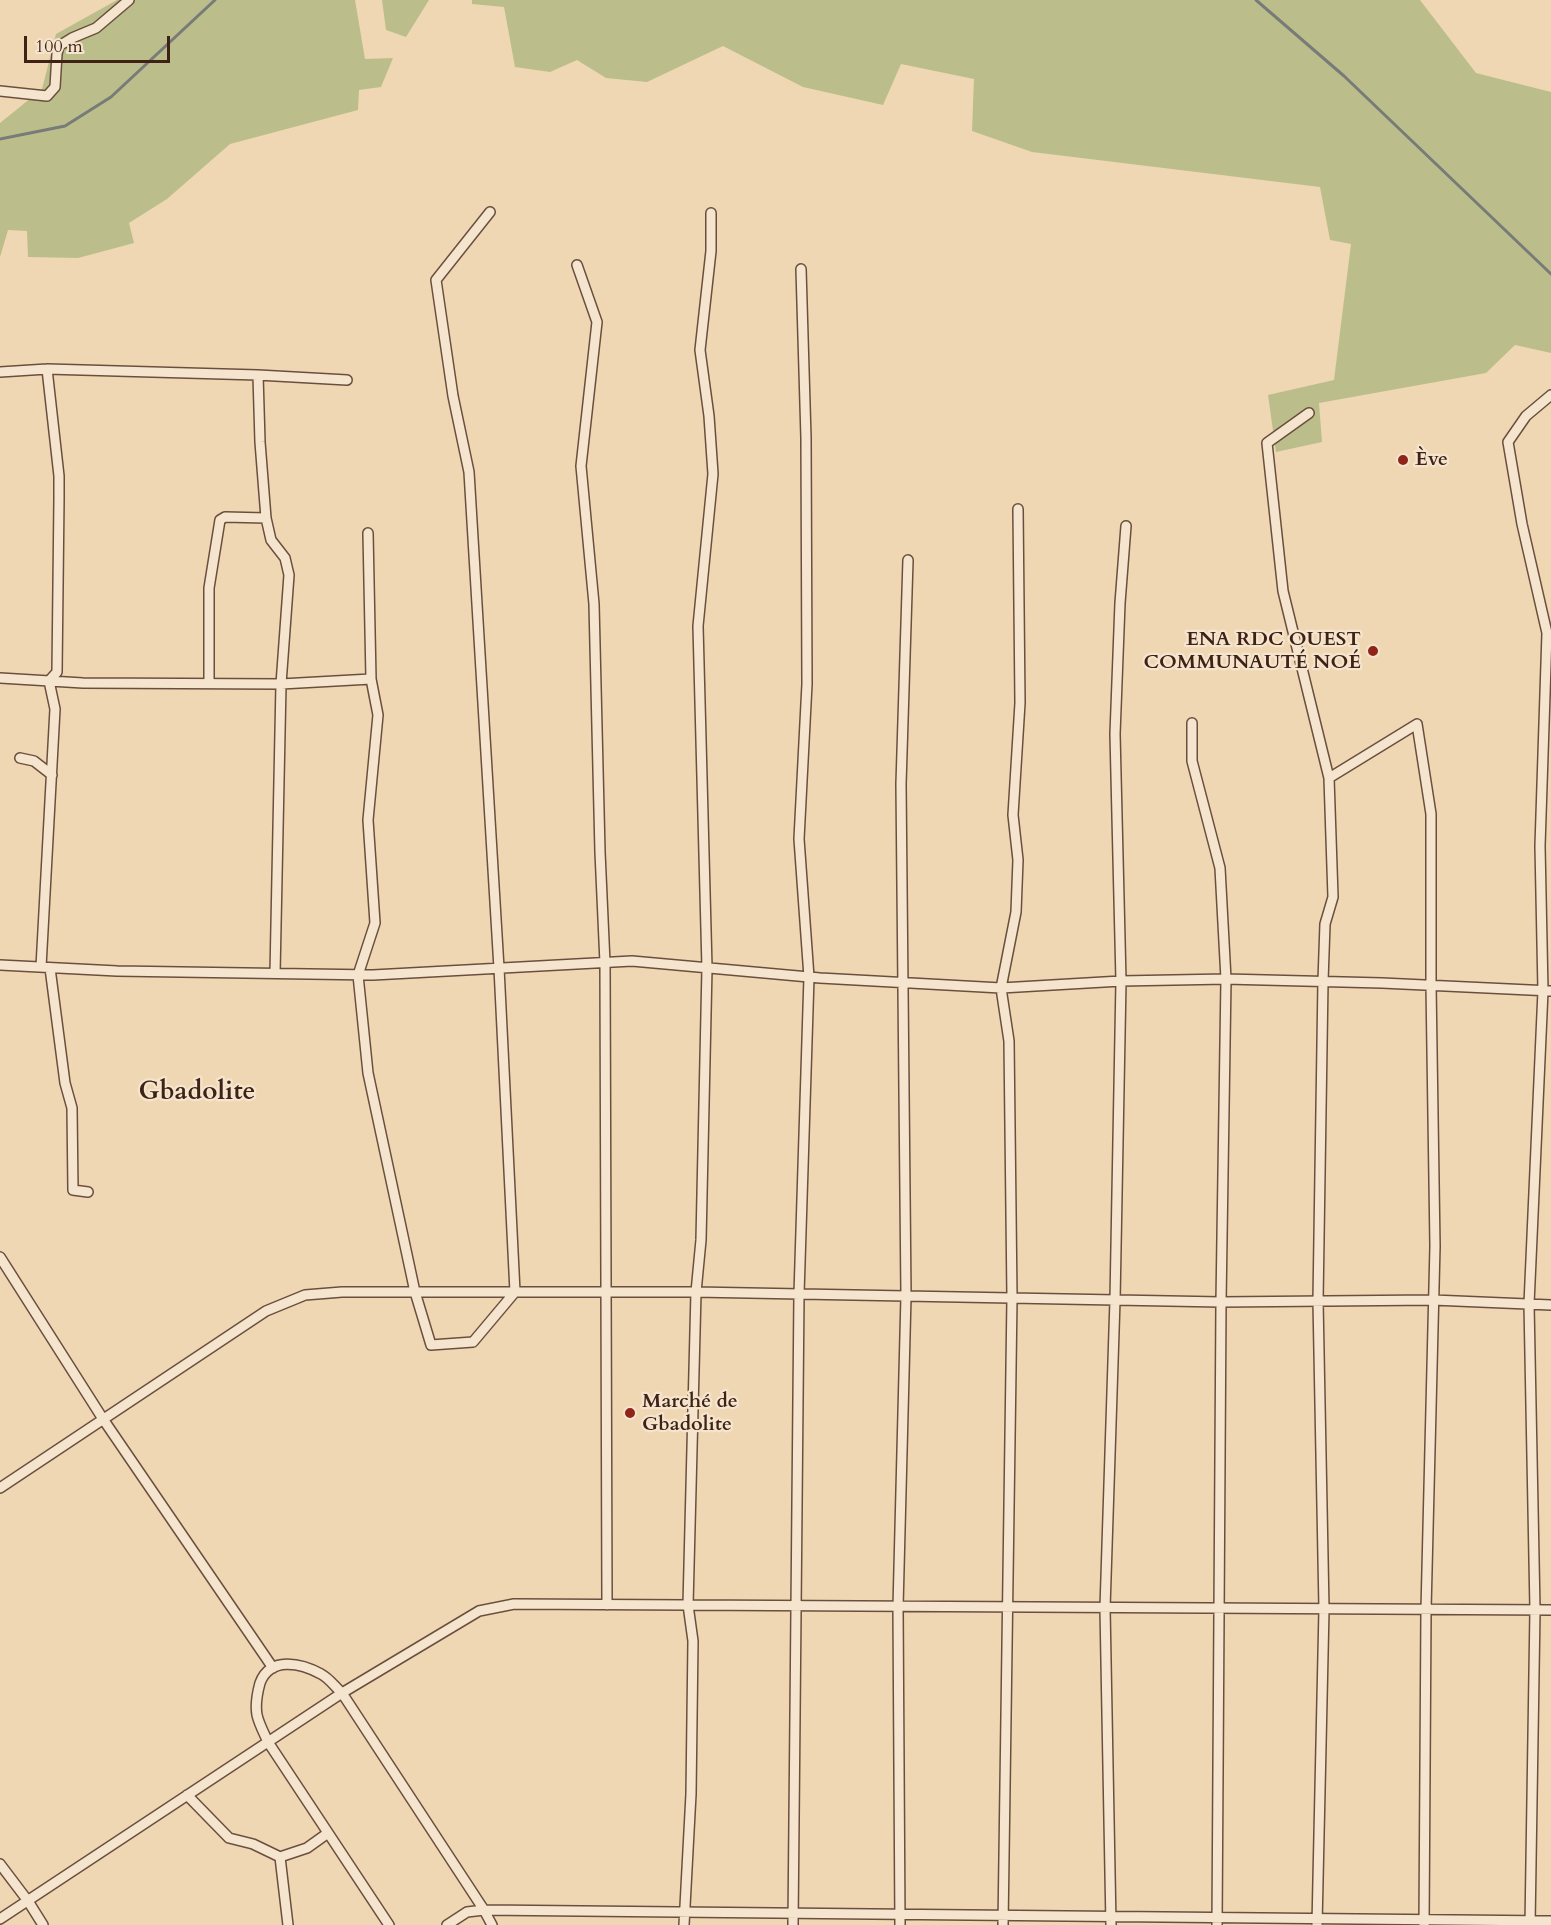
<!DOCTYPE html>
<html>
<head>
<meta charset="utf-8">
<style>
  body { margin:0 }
  #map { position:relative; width:1551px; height:1925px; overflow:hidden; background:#efd7b4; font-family:Cardo,serif }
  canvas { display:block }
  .scale { position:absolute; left:24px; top:36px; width:146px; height:27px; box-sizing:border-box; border:3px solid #3f2216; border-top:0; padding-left:8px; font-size:18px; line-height:21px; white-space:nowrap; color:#3f2216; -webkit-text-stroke:4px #f5e5ce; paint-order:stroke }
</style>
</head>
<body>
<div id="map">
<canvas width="1551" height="1925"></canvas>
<div class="scale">100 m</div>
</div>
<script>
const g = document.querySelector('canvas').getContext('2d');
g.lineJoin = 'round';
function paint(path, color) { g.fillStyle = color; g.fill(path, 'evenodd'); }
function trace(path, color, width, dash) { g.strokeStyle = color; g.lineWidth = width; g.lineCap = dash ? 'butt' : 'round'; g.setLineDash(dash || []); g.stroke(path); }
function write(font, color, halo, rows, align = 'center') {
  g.font = font + ' Cardo,serif'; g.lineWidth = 4.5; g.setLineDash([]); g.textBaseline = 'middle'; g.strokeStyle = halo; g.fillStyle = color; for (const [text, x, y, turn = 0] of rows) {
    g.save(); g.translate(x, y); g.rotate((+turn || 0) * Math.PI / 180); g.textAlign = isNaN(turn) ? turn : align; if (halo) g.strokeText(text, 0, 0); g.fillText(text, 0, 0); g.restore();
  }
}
const green = new Path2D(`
  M 117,0 L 355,0 L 365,59 L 393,58 L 381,87 L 359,90 L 358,110 L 230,144 L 167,199 L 129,223 L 134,243 L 78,258 L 28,257 L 27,231 L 8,230 L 0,257 L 0,123 L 42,89 L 56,34 Z
  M 382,0 L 429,0 L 406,37 L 386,30 Z
  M 472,0 L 1420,0 L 1476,73 L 1551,92 L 1551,353 L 1515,345 L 1486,373 L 1319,403 L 1322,442 L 1276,452 L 1268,395 L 1334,380 L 1351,244 L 1330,240 L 1320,187 L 1032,152 L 972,131 L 974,79 L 901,64 L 883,105 L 803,87 L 723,46 L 647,82 L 606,78 L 577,60 L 550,72 L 515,67 L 504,7 L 472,4 Z`);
const stream = new Path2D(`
  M 1256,0 L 1344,76 L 1551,274
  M 0,139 L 65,126 L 111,97 L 215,0`);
const minor = new Path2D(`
  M 0,91 L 47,96 L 55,87 L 57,54 L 59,46 L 72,38 L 96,28 L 129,0
  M 577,265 L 597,322 L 581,466 L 594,604 L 600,852 L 605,963 L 607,1605
  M 0,372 L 47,369 L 258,375 L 347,380
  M 258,375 L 260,442 L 266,518 L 271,540 L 285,558 L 289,575 L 281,684 L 275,973
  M 1309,413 L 1267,443 L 1283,591 L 1329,778 L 1333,897 L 1325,924 L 1323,981 L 1318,1301 L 1324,1609 L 1317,1925
  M 368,533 L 371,679 L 378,715 L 368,820 L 375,923 L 358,975 L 368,1073 L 415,1292 L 431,1345 L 473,1342 L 515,1292 L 499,968 L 469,472 L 453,396 L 436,280 L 490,212
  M 0,678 L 83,683 L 281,684 L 371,679
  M 209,683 L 209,588 L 220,520 L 225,517 L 266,518
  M 1192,723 L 1192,761 L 1220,868 L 1226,979 L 1221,1302 L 1217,1925
  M 20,758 L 34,761 L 52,775
  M 1329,778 L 1417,724 L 1431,814 L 1431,985 L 1435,1246 L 1426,1610 L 1424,1925
  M 0,965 L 117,971 L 373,975 L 632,961 L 820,978 L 1001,988 L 1121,981 L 1226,979 L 1382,983 L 1551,991
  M 41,967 L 55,709 L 49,681 L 57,672 L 59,499 L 59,476 L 47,369
  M 50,968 L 65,1083 L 72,1108 L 73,1190 L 88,1192
  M 0,1257 L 103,1419 L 273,1668
  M 0,1488 L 266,1311 L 305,1295 L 342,1292 L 696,1292 L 1221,1302 L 1433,1300 L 1551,1305
  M 187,1795 L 229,1838 L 253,1844 L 280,1857
  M 0,1864 L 28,1901 L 43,1925
  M 0,1919 L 342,1693 L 479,1611 L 514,1604 L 1551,1610
  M 288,1925 L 280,1857 L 307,1848 L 328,1833
  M 389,1925 L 268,1742 C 264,1733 259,1724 257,1715 C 255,1704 257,1694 260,1683 C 270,1656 301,1663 321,1674 C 329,1678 335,1687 342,1693 L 484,1910 L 492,1925
  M 447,1925 L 467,1912 L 484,1910 L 1551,1921
  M 684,1925 L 691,1794 L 693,1641 L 688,1605 L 696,1292 L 701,1240 L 707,968 L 698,626 L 713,474 L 709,416 L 700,350 L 711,251 L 711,213
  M 793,1925 L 799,1294 L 809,977 L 799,839 L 807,684 L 806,438 L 801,269
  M 900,1925 L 898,1607 L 906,1296 L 901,784 L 908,560
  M 1003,1925 L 1012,1298 L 1009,1041 L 1001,988 L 1016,912 L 1018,860 L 1013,815 L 1020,703 L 1018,509
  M 1111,1925 L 1105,1608 L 1115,1300 L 1121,981 L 1115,734 L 1120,603 L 1126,526
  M 1530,1925 L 1535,1610 L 1529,1304 L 1543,991 L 1540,846 L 1547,633 L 1522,524 L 1508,442 L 1526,416 L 1551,395`);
const markers = [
  [1403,460,6,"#8f2418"],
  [1373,651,6,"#8f2418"],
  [630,1413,6,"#8f2418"]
];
const poiNames = [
  ["Ève",1415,460],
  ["ENA RDC OUEST",1361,640,"right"],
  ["COMMUNAUTÉ NOÉ",1361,663,"right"],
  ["Marché de",642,1402],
  ["Gbadolite",642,1425]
];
const districtNames = [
  ["Gbadolite",197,1093]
];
paint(green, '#bbbe8b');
trace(stream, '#787b77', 3);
trace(minor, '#6b4f3e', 12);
trace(minor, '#f5e5ce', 9);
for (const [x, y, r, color] of markers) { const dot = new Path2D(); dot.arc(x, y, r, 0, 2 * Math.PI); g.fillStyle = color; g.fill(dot); trace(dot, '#f5e5ce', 2); }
write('bold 20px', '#3f2216', '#f5e5ce', poiNames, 'left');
write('bold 26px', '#3f2216', '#f5e5ce', districtNames);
</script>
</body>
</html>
